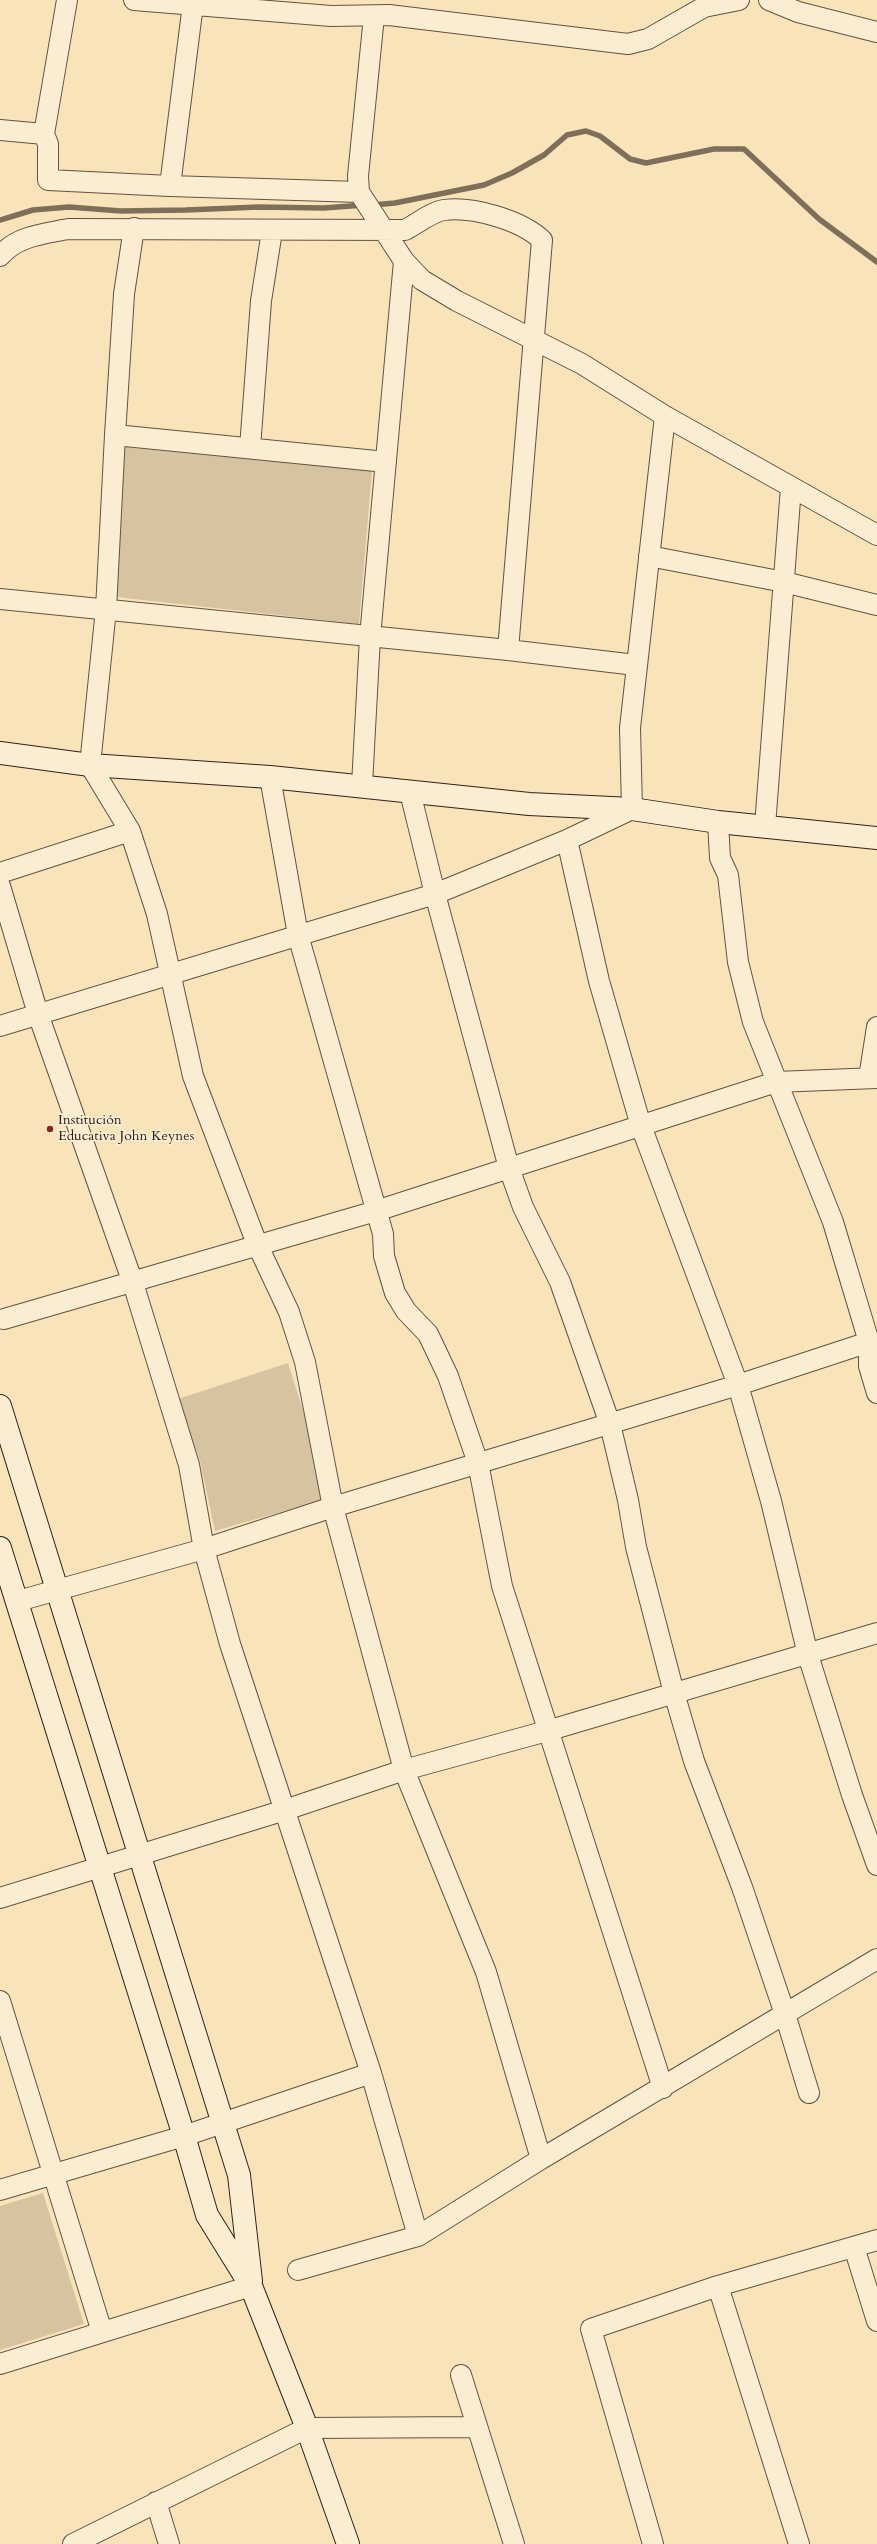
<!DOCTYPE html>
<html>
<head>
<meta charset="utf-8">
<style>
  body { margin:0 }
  canvas { display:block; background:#f9e4ba }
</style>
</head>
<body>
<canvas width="877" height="2544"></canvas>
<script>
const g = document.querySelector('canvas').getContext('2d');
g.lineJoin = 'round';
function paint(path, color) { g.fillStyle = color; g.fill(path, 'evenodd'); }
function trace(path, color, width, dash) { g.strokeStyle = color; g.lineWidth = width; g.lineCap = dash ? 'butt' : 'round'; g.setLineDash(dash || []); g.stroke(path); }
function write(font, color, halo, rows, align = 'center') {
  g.font = font + ' Cardo,serif'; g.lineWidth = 3.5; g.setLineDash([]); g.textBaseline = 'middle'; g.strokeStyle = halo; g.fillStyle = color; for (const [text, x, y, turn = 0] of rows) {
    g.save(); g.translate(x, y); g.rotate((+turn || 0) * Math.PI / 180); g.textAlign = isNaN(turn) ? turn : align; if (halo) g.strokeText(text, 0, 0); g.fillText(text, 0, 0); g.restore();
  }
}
const green = new Path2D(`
  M 124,447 L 372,471 L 359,624 L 116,597 Z
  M 288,1363 L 307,1423 L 325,1499 L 215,1531 L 200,1461 L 178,1399 Z
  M 43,2193 L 84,2324 L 0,2350 L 0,2206 Z`);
const stream = new Path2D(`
  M 372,205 L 395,203 L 484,185 L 512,173 L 544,155 L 567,135 L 586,131 L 600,136 L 630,159 L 646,163 L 714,149 L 744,149 L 819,219 L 877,262
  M 0,220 L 33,210 L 69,207 L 121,211 L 186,210 L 259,207 L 324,208 L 364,205`);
const street = new Path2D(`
  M 134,0 L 331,16 L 389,15 L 628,44 L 648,39 L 704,7 L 739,0
  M 769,0 L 798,12 L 877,32
  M 193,4 L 170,186 L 359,192
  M 374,16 L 358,176 L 359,192 L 404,261 L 422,280 L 457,301 L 582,364 L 665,416 L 877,535
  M 0,130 L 44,134 L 67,0
  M 44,134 L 48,144 L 48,180 L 170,186
  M 0,256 C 17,236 43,234 68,229 L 405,230 C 417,224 431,212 444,210 C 472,206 521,220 542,240 L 508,650
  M 115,435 L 124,294 L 134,228
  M 250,448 L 261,301 L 272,231
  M 386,462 L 115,435 L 106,609 L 90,765 L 130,831 L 157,914 L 193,1076 L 257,1244 L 289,1312 L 305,1362 L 333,1507 L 404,1770 L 486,1972 L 541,2159
  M 649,556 L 784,582 L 877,605
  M 0,599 L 508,650 L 636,665
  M 270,777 L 298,935 L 383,1234 L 384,1256 L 395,1293 L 406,1311 L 428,1334 L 448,1376 L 478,1463 L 502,1586 L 663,2088
  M 362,785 L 370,637 L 404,261
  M 410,792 L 435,894 L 509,1168 L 523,1207 L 560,1282 L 610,1424 L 628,1500 L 636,1547 L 674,1693 L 694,1761 L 742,1887 L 785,2014 L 809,2093
  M 718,822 L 720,858 L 728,875 L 738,962 L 753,1022 L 833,1222 L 869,1342 L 869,1366 L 877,1393
  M 765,826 L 791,487
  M 567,840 L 599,981 L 641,1126 L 738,1385 L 771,1501 L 808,1655 L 852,1795 L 877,1865
  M 0,873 L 130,831
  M 0,886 L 38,1014 L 133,1283 L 189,1465 L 204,1549 L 230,1644 L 371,2073 L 418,2236
  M 0,1026 L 435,894 L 567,840 L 632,809 L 630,728 L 665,416
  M 869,1078 L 877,1027
  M 4,1319 L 376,1211 L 776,1082 L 877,1078
  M 18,1601 L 204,1549 L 333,1507 L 738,1385 L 869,1342 L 877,1342
  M 0,1898 L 285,1810 L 404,1770 L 547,1731 L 877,1633
  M 0,2001 L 102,2332
  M 0,2190 L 184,2136 L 371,2073
  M 854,2247 L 877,2321
  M 298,2270 L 418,2236 L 541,2159 L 877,1959
  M 718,2286 L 799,2544
  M 0,2364 L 251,2286
  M 461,2375 L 514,2544
  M 156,2502 L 169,2544
  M 73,2544 L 307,2428 L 477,2427
  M 653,2544 L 591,2329 L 718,2286 L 877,2240`);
const secondary = new Path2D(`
  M 0,753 L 90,765 L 270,777 L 529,804 L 632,809 L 718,822 L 877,838
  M 0,1406 L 239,2175 L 251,2281
  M 0,1548 L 184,2136 L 207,2215 L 251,2286 L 307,2428 L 348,2544`);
const markers = [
  [50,1129,4,"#8f2418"]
];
const poiNames = [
  ["Institución",58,1121],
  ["Educativa John Keynes",58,1137]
];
paint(green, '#d6c39f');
trace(stream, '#7e6f5a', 5.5);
trace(street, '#615243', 22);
trace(secondary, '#2e221b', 24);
trace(street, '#fbedd2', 20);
trace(secondary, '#fbedd2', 22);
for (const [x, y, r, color] of markers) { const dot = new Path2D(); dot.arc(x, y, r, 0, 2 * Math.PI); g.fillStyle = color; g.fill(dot); trace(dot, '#fbedd2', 1.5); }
write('14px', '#2e221b', '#fbedd2', poiNames, 'left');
</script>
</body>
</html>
